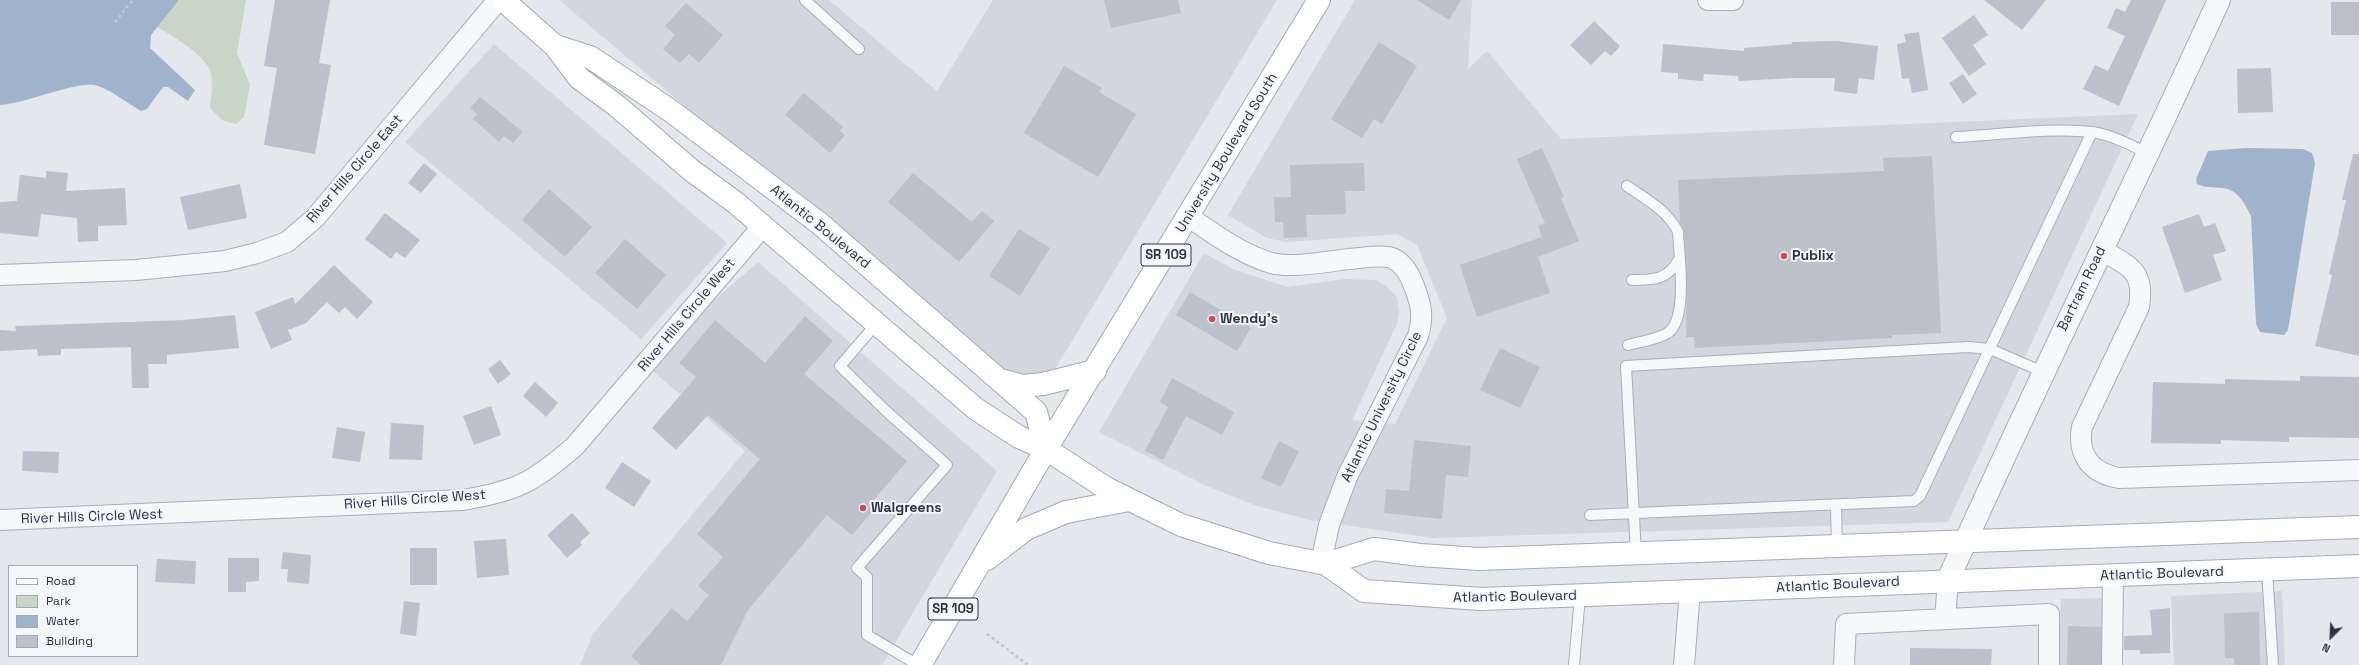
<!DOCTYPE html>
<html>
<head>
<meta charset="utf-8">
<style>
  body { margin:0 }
  #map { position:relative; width:2359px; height:665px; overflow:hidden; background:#e4e7ec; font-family:"Space Grotesk",sans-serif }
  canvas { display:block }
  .legend { position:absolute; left:8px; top:565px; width:130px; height:92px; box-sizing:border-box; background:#f4f6f9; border:1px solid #a4a8b1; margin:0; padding:5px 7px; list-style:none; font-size:12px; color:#2b3445 }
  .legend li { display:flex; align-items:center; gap:8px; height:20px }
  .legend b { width:20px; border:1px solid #a4a8b1 }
  .north { position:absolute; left:2311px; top:617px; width:40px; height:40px; -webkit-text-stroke:3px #f4f6f9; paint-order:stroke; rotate:204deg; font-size:11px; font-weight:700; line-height:16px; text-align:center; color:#2b3445 }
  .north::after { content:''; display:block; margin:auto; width:14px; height:18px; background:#2b3445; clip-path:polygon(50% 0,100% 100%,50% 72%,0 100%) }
</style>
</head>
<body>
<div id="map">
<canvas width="2359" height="665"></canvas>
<ul class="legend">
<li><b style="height:5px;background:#fff"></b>Road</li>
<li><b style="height:11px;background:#c9d6c5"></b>Park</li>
<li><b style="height:11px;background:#9fb4cc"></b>Water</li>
<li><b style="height:11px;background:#bbc0ca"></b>Building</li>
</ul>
<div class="north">N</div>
</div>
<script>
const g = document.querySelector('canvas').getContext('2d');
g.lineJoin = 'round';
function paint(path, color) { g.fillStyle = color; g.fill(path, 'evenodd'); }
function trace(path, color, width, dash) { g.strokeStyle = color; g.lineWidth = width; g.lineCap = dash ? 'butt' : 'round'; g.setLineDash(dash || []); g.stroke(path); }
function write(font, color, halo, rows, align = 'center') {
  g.font = font + ' "Space Grotesk",sans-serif'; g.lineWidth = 4; g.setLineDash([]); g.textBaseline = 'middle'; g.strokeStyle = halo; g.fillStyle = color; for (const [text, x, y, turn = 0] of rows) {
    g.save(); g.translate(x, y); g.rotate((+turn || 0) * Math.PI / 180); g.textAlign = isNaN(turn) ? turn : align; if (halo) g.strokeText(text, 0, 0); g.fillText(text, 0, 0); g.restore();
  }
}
const built = new Path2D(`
  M 559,0 L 829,0 L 937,91 L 993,0 L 1277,0 L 1040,394 L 989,358 L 890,279 Z
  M 1355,0 L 1472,0 L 1468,69 L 1487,51 L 1561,139 L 2138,114 L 1948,522 L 1433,538 L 1310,520 L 1257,506 L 1207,486 L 1099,432 L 1204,253 L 1235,270 L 1288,287 L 1345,279 L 1376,280 L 1387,287 L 1397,297 L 1399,311 L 1397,324 L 1352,420 L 1395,424 L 1447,318 L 1417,245 L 1397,234 L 1286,242 L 1267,238 L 1228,215 Z
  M 494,44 L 727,243 L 641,339 L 405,142 Z
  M 758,262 L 997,471 L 882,665 L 580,665 L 593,634 L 745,451 L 653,371 L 710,304 Z
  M 2282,591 L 2285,665 L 2174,665 L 2171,596 Z
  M 2110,598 L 2107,665 L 2059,665 L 2061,599 Z`);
const green = new Path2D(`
  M 179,0 L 246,0 L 237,53 L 250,85 L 244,117 L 236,124 L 222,120 L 210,108 C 211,97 215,78 209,68 C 200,52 173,36 157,27 Z`);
const water = new Path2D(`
  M 0,0 L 179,0 L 151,35 L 150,48 L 195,90 L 188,101 L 168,87 L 163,87 L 147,109 L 141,111 C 127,103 113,91 98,86 C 80,79 25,104 0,105 Z
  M 2246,148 L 2303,149 L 2312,153 L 2315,163 L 2288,330 L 2284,335 L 2260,332 L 2256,324 L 2251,216 C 2245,204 2238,189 2222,188 C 2213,187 2206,188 2197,184 L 2196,179 L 2208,151 Z`);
const building = new Path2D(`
  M 275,0 L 330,0 L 319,63 L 331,65 L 315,154 L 264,145 L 277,68 L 264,66 Z
  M 1104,0 L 1178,0 L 1181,13 L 1111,28 Z
  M 1417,0 L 1461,0 L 1449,20 Z
  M 1984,0 L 2046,0 L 2022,30 Z
  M 2131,0 L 2166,0 L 2119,106 L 2083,89 L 2095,65 L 2108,71 L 2125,36 L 2107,28 L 2116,8 L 2125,12 Z
  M 2331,2 L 2359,2 L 2359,35 L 2331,35 Z
  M 686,3 L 723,35 L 699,63 L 689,54 L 680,63 L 663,49 L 675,35 L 665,26 Z
  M 1974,15 L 1988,35 L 1973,45 L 1986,64 L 1969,76 L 1942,38 Z
  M 1594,21 L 1620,46 L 1611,56 L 1605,51 L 1591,65 L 1570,45 Z
  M 1919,32 L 1928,90 L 1912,93 L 1909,78 L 1902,79 L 1897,44 L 1906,42 L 1904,34 Z
  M 1836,41 L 1878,46 L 1874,80 L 1859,78 L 1857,94 L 1834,91 L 1835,78 L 1793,78 L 1739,81 L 1738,76 L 1704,74 L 1703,81 L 1678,79 L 1678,73 L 1661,72 L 1663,44 L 1744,51 L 1744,48 L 1792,44 L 1792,42 Z
  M 1379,42 L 1417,66 L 1382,124 L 1374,119 L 1362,138 L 1331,119 Z
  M 1064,66 L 1102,88 L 1099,92 L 1136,114 L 1098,177 L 1024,133 Z
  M 2271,68 L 2273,112 L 2238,113 L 2237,69 Z
  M 1963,74 L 1977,94 L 1963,104 L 1949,83 Z
  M 804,93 L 843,127 L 840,131 L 845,135 L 830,153 L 785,115 Z
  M 480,97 L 523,132 L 513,143 L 504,136 L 499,142 L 473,119 L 477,114 L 470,108 Z
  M 1542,148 L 1564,197 L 1561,198 L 1579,241 L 1538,257 L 1550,293 L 1477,317 L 1460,265 L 1542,237 L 1538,226 L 1545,223 L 1517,159 Z
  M 2353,154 L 2359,154 L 2359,356 L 2315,346 L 2332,275 L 2329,274 L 2346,200 L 2342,200 Z
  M 1932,156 L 1941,333 L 1892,335 L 1892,338 L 1695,348 L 1694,337 L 1686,337 L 1687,269 L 1684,232 L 1680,222 L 1678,180 L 1884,171 L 1883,158 Z
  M 424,163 L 437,174 L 421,193 L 408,183 Z
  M 1364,163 L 1365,191 L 1345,191 L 1346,214 L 1306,215 L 1307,237 L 1284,238 L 1283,222 L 1275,222 L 1274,197 L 1291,197 L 1290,165 Z
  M 46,171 L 68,173 L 66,191 L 125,188 L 127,225 L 98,226 L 98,241 L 78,242 L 77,218 L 41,214 L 38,237 L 0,233 L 0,202 L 17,201 L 20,175 L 46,178 Z
  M 913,173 L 972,222 L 982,211 L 994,221 L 959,262 L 888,202 Z
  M 240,184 L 247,218 L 188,230 L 180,197 Z
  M 549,189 L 592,227 L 565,257 L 522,220 Z
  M 385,213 L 420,240 L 405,258 L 396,252 L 391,259 L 365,239 Z
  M 2199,214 L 2204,227 L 2215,223 L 2226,251 L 2213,255 L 2222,280 L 2185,293 L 2162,227 Z
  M 1019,229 L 1050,248 L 1020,296 L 989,276 Z
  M 625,239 L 666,275 L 637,309 L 595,273 Z
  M 334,265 L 373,302 L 357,319 L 345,307 L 339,313 L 327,302 L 306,323 L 288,330 L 292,340 L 271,349 L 255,312 L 293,297 L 295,304 Z
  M 1190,292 L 1251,328 L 1237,351 L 1176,315 Z
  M 235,315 L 239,348 L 167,355 L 167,364 L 148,364 L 149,388 L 132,388 L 131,347 L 61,349 L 61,355 L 38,356 L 37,349 L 0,351 L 0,330 L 16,331 L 15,326 L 184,320 Z
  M 805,316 L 833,341 L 804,374 L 907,461 L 872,502 L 877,506 L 852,535 L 827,515 L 748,610 L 721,665 L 641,665 L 631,656 L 672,608 L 687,621 L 709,595 L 698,586 L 723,557 L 697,534 L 760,459 L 708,415 L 676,450 L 652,428 L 696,377 L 679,363 L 715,320 L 765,363 Z
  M 1500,348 L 1540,367 L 1520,408 L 1480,390 Z
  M 500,360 L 511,374 L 498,384 L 488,369 Z
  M 2300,376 L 2359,377 L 2359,438 L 2289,437 L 2289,442 L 2221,440 L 2221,444 L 2151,443 L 2153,382 L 2225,384 L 2225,379 L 2300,381 Z
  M 1172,378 L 1234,412 L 1222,435 L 1186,416 L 1163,460 L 1145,451 L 1168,407 L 1160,402 Z
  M 535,382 L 558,403 L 546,417 L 523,396 Z
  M 491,406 L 501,435 L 474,445 L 463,416 Z
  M 391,423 L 424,425 L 422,460 L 389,459 Z
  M 337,427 L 365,432 L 360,462 L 332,458 Z
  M 1414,440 L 1471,446 L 1468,477 L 1446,475 L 1442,519 L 1384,513 L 1386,489 L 1409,491 Z
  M 1279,441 L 1299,451 L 1281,487 L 1261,478 Z
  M 23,451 L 59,452 L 58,473 L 22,471 Z
  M 622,462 L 651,481 L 634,507 L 605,488 Z
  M 572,513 L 590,533 L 580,542 L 582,545 L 567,558 L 547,535 Z
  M 506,539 L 509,575 L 477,578 L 474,541 Z
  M 410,548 L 437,548 L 437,585 L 410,585 Z
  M 283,552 L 311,555 L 309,584 L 287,582 L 288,569 L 281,569 Z
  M 228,558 L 259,558 L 259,581 L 246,582 L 246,592 L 228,592 Z
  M 157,559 L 196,561 L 195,584 L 155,582 Z
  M 404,601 L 420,603 L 416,636 L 400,634 Z
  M 2170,608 L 2170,653 L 2140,654 L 2140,650 L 2124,650 L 2124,636 L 2152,635 L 2150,610 Z
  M 2259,612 L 2260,665 L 2234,665 L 2234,658 L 2225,658 L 2224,613 Z
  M 2068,626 L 2101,627 L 2101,665 L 2067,665 Z
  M 1910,648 L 1992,649 L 1991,665 L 1910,665 Z`);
const path = new Path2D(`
  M 115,22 L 133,0
  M 987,634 L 1028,665`);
const service = new Path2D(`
  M 805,0 L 859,49
  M 1956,137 C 1997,135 2052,127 2092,132 C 2112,135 2131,145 2149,154
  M 1627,186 C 1646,199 1668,211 1678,232 C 1679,255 1688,316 1669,332 C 1660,339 1639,342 1628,345
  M 1632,280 C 1654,280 1668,280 1679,259
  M 877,323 L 840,366 L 886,411 L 947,465 L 857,568 L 867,577 L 867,635 L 918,665
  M 1836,506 L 1837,547
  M 1590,515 L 1914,501 L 1920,496 L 2092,132
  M 1636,554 L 1626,366 L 1968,347 L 1990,349 L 2043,372
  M 2267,570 L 2273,665
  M 1574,665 L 1580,596`);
const minor = new Path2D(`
  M 1708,0 L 1733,0
  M 1189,217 C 1214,234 1241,254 1271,263 C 1295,269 1333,260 1359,258 C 1369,257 1382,255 1392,258 C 1404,263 1410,275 1414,286 C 1421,304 1424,316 1418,336 L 1347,477 L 1329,525 L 1321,563
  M 2101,250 C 2130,266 2145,271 2139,307 L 2082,427 C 2077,455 2091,473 2119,478 L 2359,470
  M 0,275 L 136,270 L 225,261 L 257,253 L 287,242 L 315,218 L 498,0
  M 0,520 L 463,500 C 517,491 534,482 575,446 L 762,227
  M 1945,619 L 1948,580
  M 1684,665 L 1690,591
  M 1844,665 L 1846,624 L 2049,614 L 2049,665
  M 2112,665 L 2113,576`);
const tertiary = new Path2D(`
  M 1948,580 C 2035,385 2131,194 2219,0`);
const primary = new Path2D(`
  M 503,0 L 555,46 L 579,78 L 617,106 L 691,170 L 736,203 L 976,409 L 1019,437 L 1046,449 L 1106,488 L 1181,525 L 1269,553 L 1326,564 L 1364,591 L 1481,599 L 2359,566
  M 555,46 L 590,57 L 671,111 L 819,223 L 1036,412 L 1046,449
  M 1001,380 L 1023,386 L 1043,384 L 1095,371
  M 987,559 L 1026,529 L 1066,512 L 1129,500
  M 1326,564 L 1374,549 L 1420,555 L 1479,559 L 2359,527
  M 920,665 L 1046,449 L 1319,0`);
const markers = [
  [1784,256,4,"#d1495b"],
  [1212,319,4,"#d1495b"],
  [863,508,4,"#d1495b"]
];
const shields = [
  [1166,255,50],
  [953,609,50]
];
const shieldNames = [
  ["SR 109",1166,255],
  ["SR 109",953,609]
];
const streetNames = [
  ["University Boulevard South",1227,153,-59],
  ["River Hills Circle East",355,169,-49],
  ["Atlantic Boulevard",820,227,39],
  ["Bartram Road",2082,289,-64],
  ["River Hills Circle West",687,315,-50],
  ["Atlantic University Circle",1382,407,-64],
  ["River Hills Circle West",415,500,-4],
  ["River Hills Circle West",92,517,-2],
  ["Atlantic Boulevard",2162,574,-2],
  ["Atlantic Boulevard",1838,585,-3],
  ["Atlantic Boulevard",1515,597,-1]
];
const poiNames = [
  ["Publix",1792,256],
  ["Wendy's",1220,319],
  ["Walgreens",871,508]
];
paint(built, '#d2d6de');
paint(green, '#c9d6c5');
paint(water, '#9fb4cc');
paint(building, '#bbc0ca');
trace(service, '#a9aeb7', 12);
trace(minor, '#a9aeb7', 22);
trace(tertiary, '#a9aeb7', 24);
trace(primary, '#a3abb8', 24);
trace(path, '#c2c5cb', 2.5, [3, 3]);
trace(service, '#f7f8fa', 10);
trace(minor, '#f7f8fa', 20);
trace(tertiary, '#f7f8fa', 22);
trace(primary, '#fff', 22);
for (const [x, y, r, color] of markers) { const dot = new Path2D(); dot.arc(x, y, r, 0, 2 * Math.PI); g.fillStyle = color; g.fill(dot); trace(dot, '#f4f6f9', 1.5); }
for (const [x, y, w] of shields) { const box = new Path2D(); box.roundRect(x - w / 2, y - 11, w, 22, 3); g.fillStyle = '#f4f6f9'; g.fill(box); trace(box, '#2b3445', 1); }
write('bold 13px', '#2b3445', null, shieldNames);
write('14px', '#2b3445', '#f4f6f9', streetNames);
write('bold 14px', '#2b3445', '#f4f6f9', poiNames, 'left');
</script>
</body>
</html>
